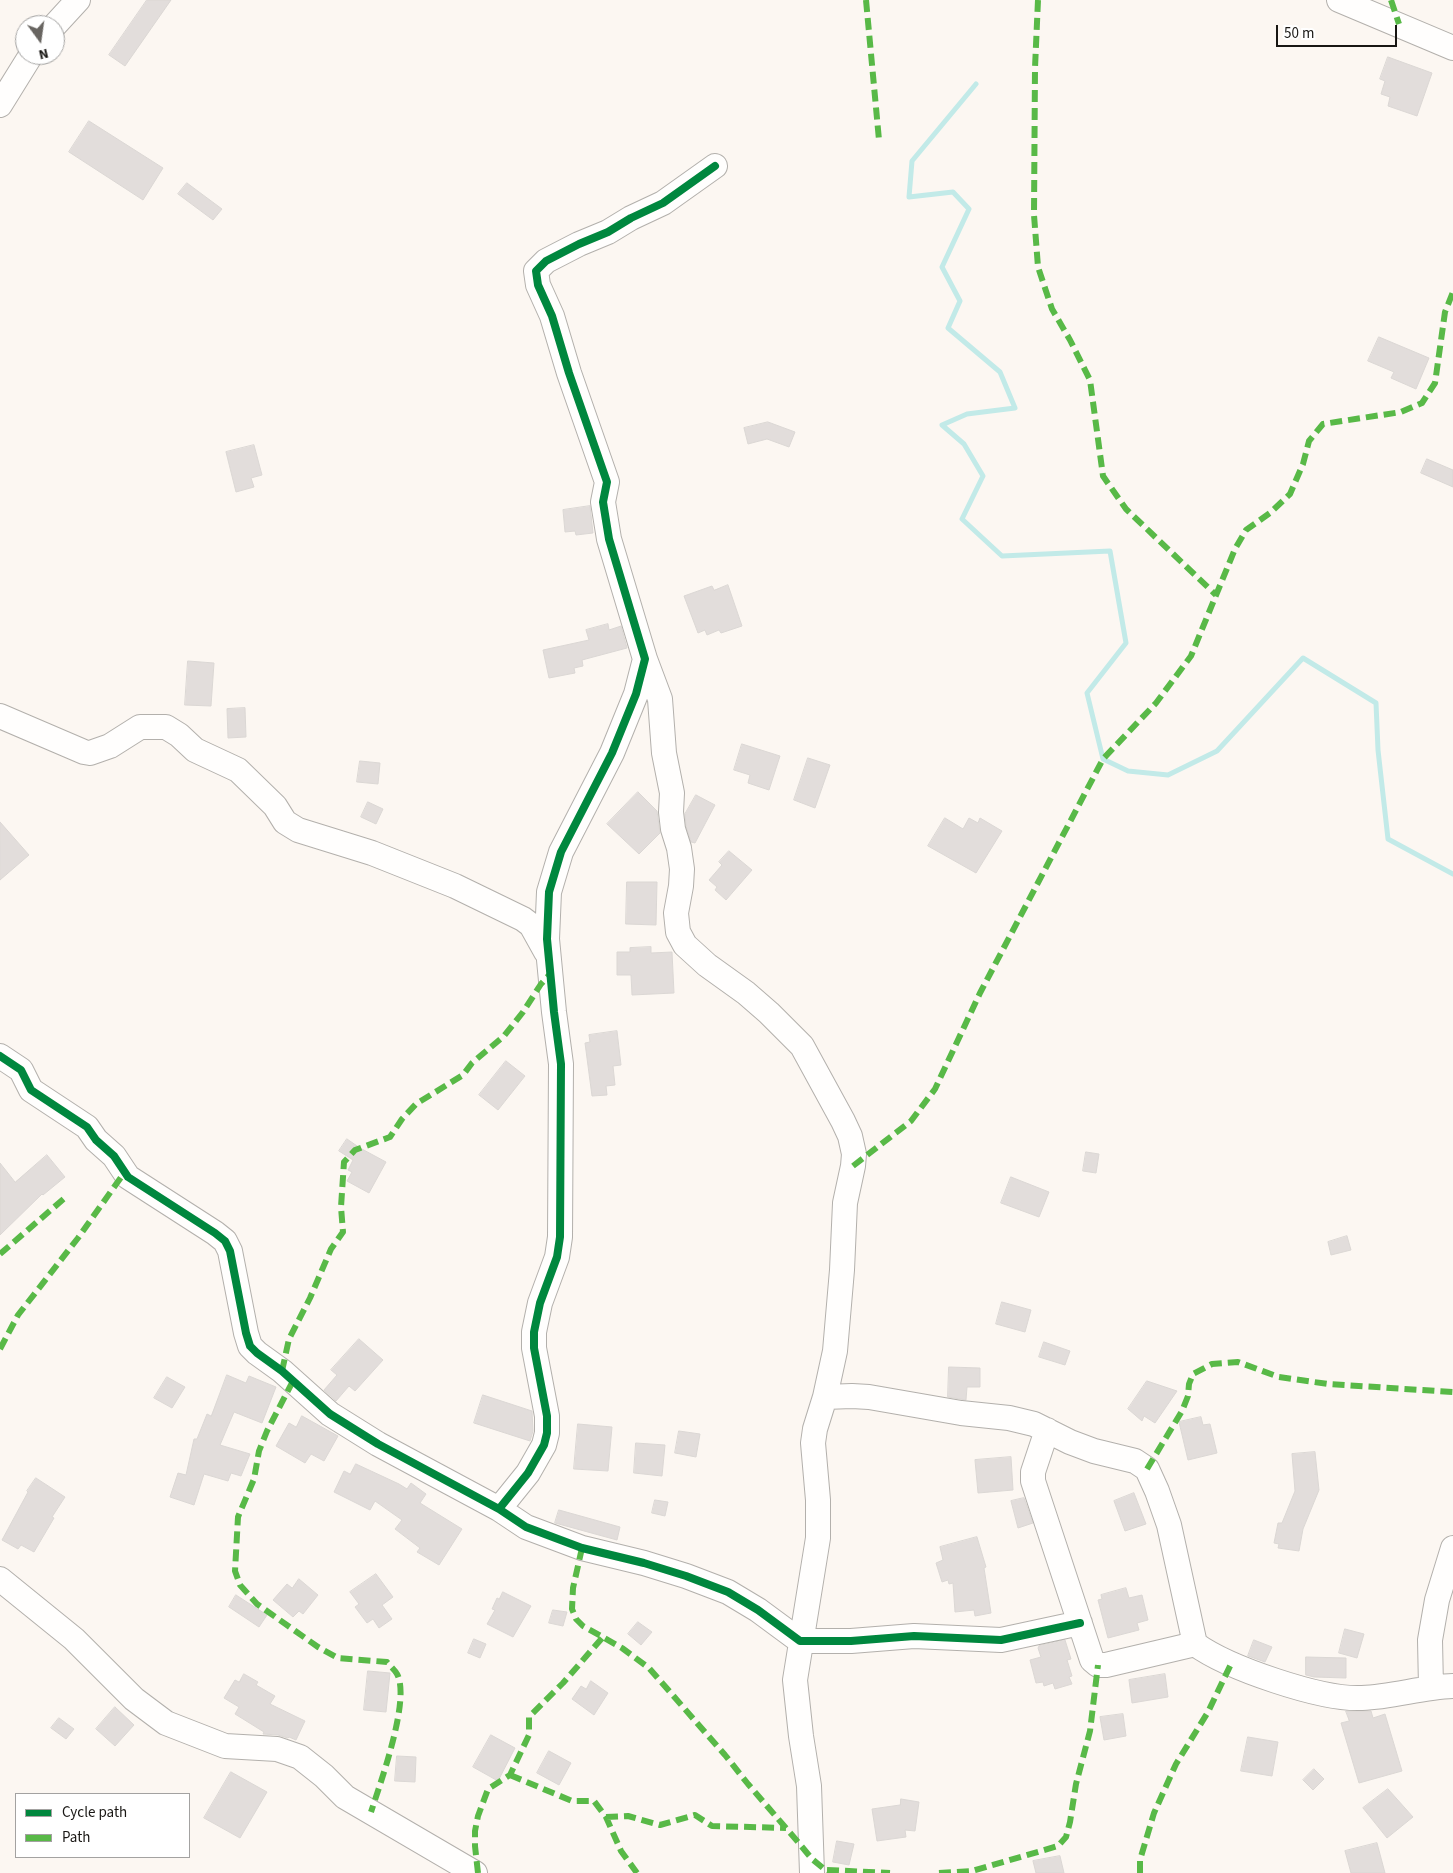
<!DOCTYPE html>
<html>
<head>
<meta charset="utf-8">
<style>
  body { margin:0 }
  #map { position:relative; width:1453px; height:1873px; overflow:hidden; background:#fcf7f2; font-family:"Source Sans 3",sans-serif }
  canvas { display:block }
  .legend { position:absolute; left:15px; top:1793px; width:175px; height:65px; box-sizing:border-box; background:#fff; border:1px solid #a3a2a1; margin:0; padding:6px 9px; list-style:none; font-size:15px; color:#181613 }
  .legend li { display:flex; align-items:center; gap:10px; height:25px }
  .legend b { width:25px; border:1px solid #a3a2a1 }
  .north { position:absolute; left:15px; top:15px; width:50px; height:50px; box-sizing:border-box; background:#fff; border:1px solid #a3a2a1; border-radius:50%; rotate:166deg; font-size:14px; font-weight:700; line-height:20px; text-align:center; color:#181613 }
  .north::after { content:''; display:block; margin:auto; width:18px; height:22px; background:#686561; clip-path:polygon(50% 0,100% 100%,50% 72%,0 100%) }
  .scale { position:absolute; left:1276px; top:25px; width:121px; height:22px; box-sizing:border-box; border:2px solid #181613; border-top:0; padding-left:6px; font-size:15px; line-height:18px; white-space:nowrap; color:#181613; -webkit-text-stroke:4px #fff; paint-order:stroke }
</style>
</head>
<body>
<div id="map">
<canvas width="1453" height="1873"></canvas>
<ul class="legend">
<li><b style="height:6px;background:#00873e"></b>Cycle path</li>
<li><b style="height:6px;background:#58b947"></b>Path</li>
</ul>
<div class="north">N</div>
<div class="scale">50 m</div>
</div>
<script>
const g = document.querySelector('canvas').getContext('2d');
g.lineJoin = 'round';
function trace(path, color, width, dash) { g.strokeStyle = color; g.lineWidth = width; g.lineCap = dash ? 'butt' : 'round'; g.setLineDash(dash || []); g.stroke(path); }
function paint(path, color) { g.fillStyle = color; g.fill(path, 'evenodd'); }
const stream = new Path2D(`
  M 976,84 L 912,161 L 909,197 L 953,192 L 969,209 L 942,267 L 960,301 L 948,328 L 1000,372 L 1015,408 L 967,414 L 942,425 L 964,444 L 983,476 L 962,519 L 1002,556 L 1110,551 L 1126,643 L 1087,693 L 1103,759 L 1128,771 L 1168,775 L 1217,751 L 1303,658 L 1376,703 L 1378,750 L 1388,839 L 1453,874`);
const building = new Path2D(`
  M 147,0 L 171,0 L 125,66 L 109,55 Z
  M 1388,57 L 1432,73 L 1417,116 L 1388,106 L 1390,97 L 1381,94 L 1385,81 L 1380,79 Z
  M 89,121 L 163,168 L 143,200 L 69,152 Z
  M 187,183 L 222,209 L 213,220 L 178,194 Z
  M 1379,337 L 1429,358 L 1416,389 L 1391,378 L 1394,372 L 1368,361 Z
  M 768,422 L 795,432 L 789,447 L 767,439 L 748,444 L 744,428 Z
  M 254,445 L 262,475 L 251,478 L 254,487 L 236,492 L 226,452 Z
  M 1427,459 L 1453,470 L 1453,487 L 1421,473 Z
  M 590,506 L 593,533 L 576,535 L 575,531 L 565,532 L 563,510 Z
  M 728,585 L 742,626 L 721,633 L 719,630 L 707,635 L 705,630 L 698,633 L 684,596 L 712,586 L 714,590 Z
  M 608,624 L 609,630 L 621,626 L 627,648 L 582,660 L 583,666 L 574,668 L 575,673 L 549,678 L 543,650 L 589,640 L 586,630 Z
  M 188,661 L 214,663 L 211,706 L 185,705 Z
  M 245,708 L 246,737 L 228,738 L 227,709 Z
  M 742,744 L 780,756 L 769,790 L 748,783 L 750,775 L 734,770 Z
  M 808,758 L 830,765 L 815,808 L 794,800 Z
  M 360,761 L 380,763 L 378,784 L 357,782 Z
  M 638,792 L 657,811 L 660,833 L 639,854 L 607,824 Z
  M 696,795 L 715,805 L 695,843 L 691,842 L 686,826 L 685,814 Z
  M 368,802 L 383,809 L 376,824 L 361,817 Z
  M 945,818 L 963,829 L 969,818 L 978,823 L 980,818 L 1002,831 L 976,873 L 928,846 Z
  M 0,822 L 29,855 L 0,880 Z
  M 729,851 L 752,870 L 726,900 L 715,890 L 717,887 L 709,880 L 722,865 L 719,862 Z
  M 627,882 L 657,882 L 656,925 L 626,924 Z
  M 651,947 L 651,953 L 672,952 L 674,993 L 632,995 L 631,975 L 617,975 L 617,952 L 630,952 L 630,948 Z
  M 617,1031 L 621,1065 L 613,1066 L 615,1085 L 606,1086 L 607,1095 L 592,1096 L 585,1043 L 590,1042 L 589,1035 Z
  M 506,1061 L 525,1076 L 498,1110 L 479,1095 Z
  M 347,1139 L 360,1148 L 386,1162 L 369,1193 L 347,1181 L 352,1172 L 348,1170 L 353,1160 L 339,1151 Z
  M 1086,1152 L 1099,1154 L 1096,1173 L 1083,1171 Z
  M 47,1155 L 65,1177 L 43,1195 L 42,1194 L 0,1235 L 0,1163 L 15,1182 Z
  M 1011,1177 L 1049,1192 L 1039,1217 L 1001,1203 Z
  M 1347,1236 L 1351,1250 L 1331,1255 L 1328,1242 Z
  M 1002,1302 L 1031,1310 L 1025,1332 L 996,1324 Z
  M 359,1339 L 383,1360 L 355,1391 L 349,1386 L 336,1401 L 324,1390 L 337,1375 L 331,1370 Z
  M 1044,1342 L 1070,1351 L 1065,1365 L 1039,1357 Z
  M 949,1367 L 980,1368 L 980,1387 L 967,1387 L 966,1400 L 948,1397 Z
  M 227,1375 L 246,1383 L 249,1376 L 276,1387 L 262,1423 L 234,1412 L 220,1445 L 250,1454 L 241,1476 L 231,1473 L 228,1481 L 204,1474 L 194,1505 L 170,1497 L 178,1473 L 186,1475 L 194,1439 L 197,1439 L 207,1414 L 211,1416 Z
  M 167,1377 L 185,1387 L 172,1408 L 154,1398 Z
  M 1147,1381 L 1177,1391 L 1155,1423 L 1144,1416 L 1142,1421 L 1128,1409 Z
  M 483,1395 L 532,1411 L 533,1431 L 530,1441 L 474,1423 Z
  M 302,1416 L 338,1436 L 324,1461 L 311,1454 L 305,1463 L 276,1446 L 289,1423 L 296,1427 Z
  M 1201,1417 L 1203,1425 L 1210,1424 L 1217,1453 L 1188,1460 L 1179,1422 Z
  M 578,1424 L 612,1427 L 608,1471 L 574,1469 Z
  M 679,1431 L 700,1434 L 696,1457 L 675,1453 Z
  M 636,1443 L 665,1445 L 662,1476 L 634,1473 Z
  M 1315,1452 L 1319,1490 L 1303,1529 L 1299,1551 L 1278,1548 L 1279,1544 L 1274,1543 L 1278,1523 L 1282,1523 L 1295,1491 L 1292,1454 Z
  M 1011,1457 L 1013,1490 L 978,1493 L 975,1460 Z
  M 356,1464 L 399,1484 L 407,1489 L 411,1483 L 426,1494 L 420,1503 L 462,1529 L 439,1565 L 417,1552 L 420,1548 L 395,1529 L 402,1520 L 375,1501 L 370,1510 L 334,1492 L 344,1471 L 350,1474 Z
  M 36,1478 L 65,1497 L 52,1517 L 54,1518 L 34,1552 L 21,1545 L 18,1549 L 2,1540 L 28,1492 L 27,1491 Z
  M 1134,1493 L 1146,1524 L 1125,1531 L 1114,1501 Z
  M 1024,1498 L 1033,1523 L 1018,1528 L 1011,1501 Z
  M 655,1500 L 668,1502 L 665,1516 L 652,1513 Z
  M 559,1510 L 620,1527 L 617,1540 L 555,1523 Z
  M 977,1537 L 986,1567 L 984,1568 L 991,1613 L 975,1616 L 974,1610 L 955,1612 L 953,1583 L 949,1584 L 948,1580 L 942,1582 L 936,1563 L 943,1560 L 940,1547 Z
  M 376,1574 L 393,1597 L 382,1605 L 392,1619 L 379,1628 L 373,1619 L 367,1623 L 355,1607 L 359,1604 L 350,1592 Z
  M 299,1579 L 318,1595 L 303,1614 L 299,1611 L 293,1617 L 273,1600 L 287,1584 L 292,1588 Z
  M 1126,1588 L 1129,1598 L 1142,1595 L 1148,1620 L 1137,1623 L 1139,1630 L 1108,1638 L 1098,1600 L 1102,1599 L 1101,1595 Z
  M 503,1592 L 531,1606 L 513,1637 L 487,1624 L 495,1610 L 492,1609 L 497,1598 L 499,1599 Z
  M 236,1595 L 267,1615 L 259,1627 L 229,1607 Z
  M 553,1610 L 567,1612 L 563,1626 L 549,1623 Z
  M 638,1622 L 652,1632 L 641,1645 L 628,1634 Z
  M 1345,1629 L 1364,1634 L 1357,1658 L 1339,1653 Z
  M 474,1639 L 486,1644 L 480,1658 L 468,1653 Z
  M 1065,1640 L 1071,1659 L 1067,1660 L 1072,1676 L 1069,1677 L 1072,1684 L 1055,1689 L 1053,1683 L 1044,1686 L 1043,1682 L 1036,1683 L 1030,1660 L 1041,1657 L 1038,1648 L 1039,1646 Z
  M 1254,1640 L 1272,1647 L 1265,1662 L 1248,1656 Z
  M 1306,1657 L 1346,1658 L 1346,1678 L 1314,1677 L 1306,1675 Z
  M 368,1671 L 390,1673 L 386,1712 L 364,1710 Z
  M 244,1674 L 258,1682 L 256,1685 L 275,1696 L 270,1704 L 305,1721 L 296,1740 L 289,1737 L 288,1738 L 278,1735 L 263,1734 L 264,1732 L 235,1714 L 239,1707 L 224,1698 L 235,1680 L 239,1682 Z
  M 1165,1674 L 1168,1697 L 1132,1703 L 1129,1680 Z
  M 591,1681 L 608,1693 L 594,1715 L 572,1699 L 581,1686 L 586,1689 Z
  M 115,1707 L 134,1725 L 115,1746 L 96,1729 Z
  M 1346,1711 L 1371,1711 L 1373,1718 L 1385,1714 L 1402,1771 L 1359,1783 L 1341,1723 L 1349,1721 Z
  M 1123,1714 L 1126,1736 L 1104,1740 L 1100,1717 Z
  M 59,1718 L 74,1729 L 66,1739 L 51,1728 Z
  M 491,1735 L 515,1748 L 498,1781 L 473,1767 Z
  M 1248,1737 L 1278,1742 L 1272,1776 L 1241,1771 Z
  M 549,1751 L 571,1763 L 559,1785 L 537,1773 Z
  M 397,1756 L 416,1757 L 415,1782 L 395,1781 Z
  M 1314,1769 L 1324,1779 L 1313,1790 L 1303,1780 Z
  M 231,1772 L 267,1792 L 240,1838 L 204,1818 Z
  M 1388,1789 L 1413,1817 L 1387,1838 L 1363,1808 Z
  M 901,1799 L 919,1802 L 915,1831 L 905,1830 L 906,1837 L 877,1841 L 872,1809 L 900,1805 Z
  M 837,1841 L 854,1844 L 849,1865 L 833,1862 Z
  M 1377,1843 L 1385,1873 L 1351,1873 L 1345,1851 Z
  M 1060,1856 L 1064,1873 L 1036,1873 L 1033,1861 Z`);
const minor = new Path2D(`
  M 1339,0 L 1453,48
  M 55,25 L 78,0
  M 0,105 L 31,55
  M 645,659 L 660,699 L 664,753 L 672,793 L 671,812 L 673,829 L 679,848 L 682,869 L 681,886 L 676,913 L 678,932 L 685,945 L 707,965 L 746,993 L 769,1013 L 802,1046 L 843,1121 L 850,1136 L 854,1154 L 853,1166 L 845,1203 L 842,1270 L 835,1351 L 825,1397 L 815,1429 L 813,1443 L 818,1500 L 818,1538 L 795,1680 L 801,1736 L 809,1786 L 812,1873
  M 0,716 L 84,752 L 90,753 L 110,746 L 140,727 L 166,727 L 179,735 L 195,750 L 238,770 L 275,806 L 285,822 L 298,830 L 372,853 L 455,886 L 523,919 L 531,925 L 546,952
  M 0,1056 L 21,1070 L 31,1090 L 87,1127 L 96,1140 L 114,1156 L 128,1177 L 215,1233 L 225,1241 L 230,1251 L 246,1333 L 250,1346 L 257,1353 L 282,1371 L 330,1414 L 378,1444 L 499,1509 L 526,1527 L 582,1548 L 644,1563 L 686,1576 L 728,1592 L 758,1610 L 800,1641 L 851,1641 L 914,1636 L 1001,1640 L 1080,1623
  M 825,1397 L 852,1396 L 869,1397 L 961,1413 L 1009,1418 L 1034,1424 L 1070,1442 L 1094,1451 L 1135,1461 L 1147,1469 L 1157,1491 L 1169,1525 L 1195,1644 C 1228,1668 1321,1700 1362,1698 C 1393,1697 1422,1687 1453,1686
  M 1047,1430 L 1033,1472 L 1033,1481 L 1092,1660 L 1098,1665 L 1106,1665 L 1195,1644
  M 499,1509 L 528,1473 L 544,1445 L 547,1433 L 547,1416 L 534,1348 L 534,1332 L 540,1303 L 557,1257 L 560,1237 L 561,1064 L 554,1012 L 547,939 L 549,892 L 561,852 L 612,753 L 636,694 L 645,659 L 609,539 L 603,502 L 607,482 L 569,373 L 552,316 L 538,285 L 536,271 L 546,261 L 579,244 L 608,232 L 631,218 L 663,203 L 715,166
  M 0,1579 L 74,1639 L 134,1699 L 166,1723 L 225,1746 L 277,1749 L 300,1757 L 324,1776 L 345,1797 L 475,1873
  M 1431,1687 L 1430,1640 L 1437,1600 L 1453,1548`);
const quiet = new Path2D(`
  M 866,0 L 879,140
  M 1038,0 L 1035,68 L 1034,215 L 1038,267 L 1052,309 L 1070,340 L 1090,380 L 1103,476 L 1126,509 L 1216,595
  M 1391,0 L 1399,24
  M 853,1166 L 911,1121 L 935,1089 L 980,993 L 1103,759 L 1156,703 L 1191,656 L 1235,549 L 1246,530 L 1270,513 L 1290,494 L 1303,464 L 1309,441 L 1323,424 L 1401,412 L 1422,403 L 1435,383 L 1445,312 L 1453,292
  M 0,1254 L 67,1196
  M 0,1349 L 18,1315 L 78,1238 L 124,1173
  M 282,1371 L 289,1339 L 310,1298 L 331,1249 L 343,1232 L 341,1207 L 344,1162 L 355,1150 L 390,1137 L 402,1119 L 416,1104 L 463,1075 L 472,1063 L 504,1036 L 523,1012 L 541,984 L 550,974
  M 293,1381 L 267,1431 L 259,1451 L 254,1479 L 238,1517 L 235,1571 L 240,1585 L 257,1604 L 318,1647 L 338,1658 L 387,1662 C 390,1666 395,1670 397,1674 C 411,1699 380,1784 371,1812
  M 1147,1469 L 1182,1411 L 1188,1396 L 1189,1384 L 1193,1374 L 1212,1364 L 1238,1362 L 1279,1377 L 1328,1384 L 1453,1392
  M 582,1548 L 573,1588 L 572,1609 L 576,1619 L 583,1626 L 622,1648 L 649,1668 L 725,1755 L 748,1784 L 798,1842 L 812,1859 L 829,1873
  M 510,1775 L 572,1801 L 594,1801 L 606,1817 L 621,1851 L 637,1873
  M 606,1817 L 628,1816 L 660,1825 L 695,1815 L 712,1826 L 786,1828
  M 827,1870 L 890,1873
  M 478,1873 L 475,1846 L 475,1831 L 478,1816 L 488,1789 L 510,1775 L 529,1735 L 529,1717 L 563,1683 L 603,1637
  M 939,1873 L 972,1871 L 1058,1846 L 1066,1837 L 1070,1822 L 1076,1784 L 1090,1731 L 1098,1665
  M 1140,1873 L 1140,1860 L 1154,1813 L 1176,1764 L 1208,1712 L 1231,1664`);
const cycleway = new Path2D(`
  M 0,1056 L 21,1070 L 31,1090 L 87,1127 L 96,1140 L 114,1156 L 128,1177 L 215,1233 L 225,1241 L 230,1251 L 246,1333 L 250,1346 L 257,1353 L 282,1371 L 330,1414 L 378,1444 L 499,1509 L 526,1527 L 582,1548 L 644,1563 L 686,1576 L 728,1592 L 758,1610 L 800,1641 L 851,1641 L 914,1636 L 1001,1640 L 1080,1623
  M 499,1509 L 528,1473 L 544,1445 L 547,1433 L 547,1416 L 534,1348 L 534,1332 L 540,1303 L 557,1257 L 560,1237 L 561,1064 L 554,1012 L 547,939 L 549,892 L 561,852 L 612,753 L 636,694 L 645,659 L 609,539 L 603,502 L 607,482 L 569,373 L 552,316 L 538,285 L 536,271 L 546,261 L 579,244 L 608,232 L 631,218 L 663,203 L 715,166`);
trace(stream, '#c2eae8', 5);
paint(building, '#e2dddb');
trace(building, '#dbd7d4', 1);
trace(minor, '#b3b0ac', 26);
trace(minor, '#fffefd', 24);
trace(quiet, '#58b947', 6, [12, 6]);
trace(cycleway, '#00873e', 8);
</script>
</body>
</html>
